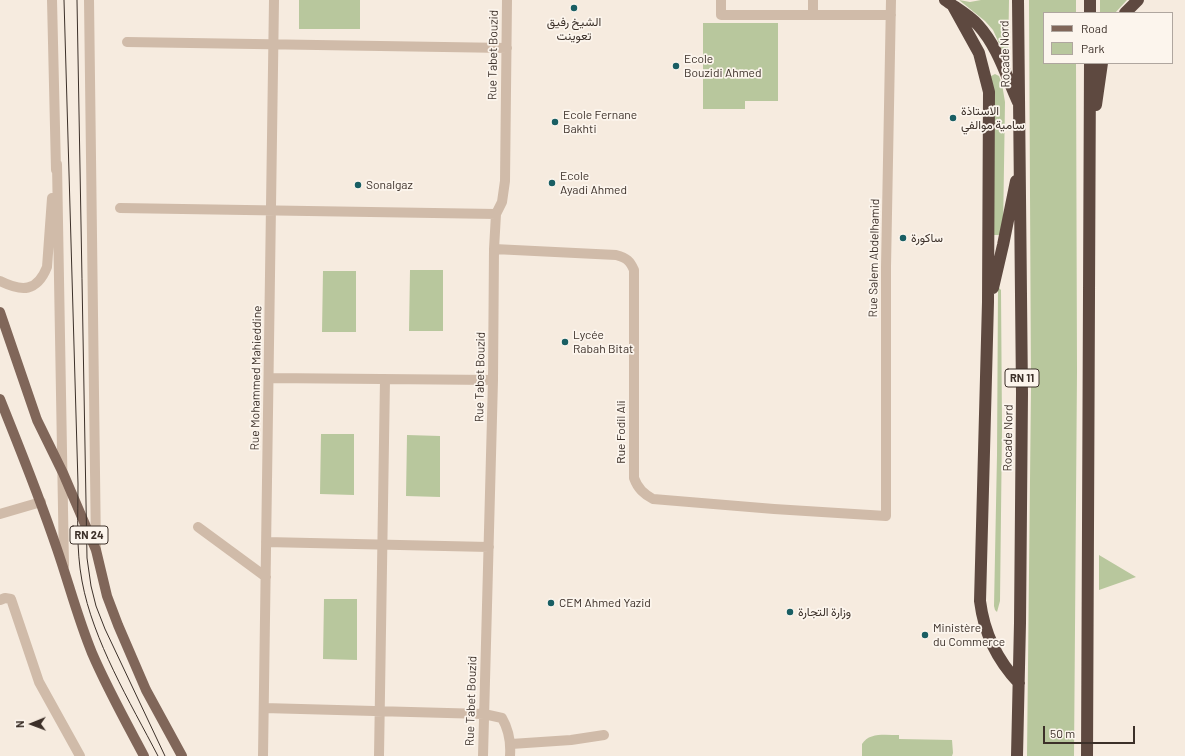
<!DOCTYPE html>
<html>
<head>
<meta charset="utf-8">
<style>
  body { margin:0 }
  #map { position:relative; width:1185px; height:756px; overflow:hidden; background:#f6ebdf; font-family:Barlow,sans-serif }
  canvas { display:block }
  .legend { position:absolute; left:1043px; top:12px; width:130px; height:52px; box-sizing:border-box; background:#fcf5ed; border:1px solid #afa69f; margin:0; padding:5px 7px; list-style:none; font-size:12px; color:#3c3029 }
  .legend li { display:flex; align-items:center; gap:8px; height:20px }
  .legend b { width:20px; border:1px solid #afa69f }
  .north { position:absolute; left:12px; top:704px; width:40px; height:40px; -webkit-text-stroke:3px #fcf5ed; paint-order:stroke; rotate:269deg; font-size:11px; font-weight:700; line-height:16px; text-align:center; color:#3c3029 }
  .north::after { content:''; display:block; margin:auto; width:14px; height:18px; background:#3c3029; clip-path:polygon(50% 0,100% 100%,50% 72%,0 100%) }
  .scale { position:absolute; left:1043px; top:726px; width:92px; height:18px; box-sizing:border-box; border:2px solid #3c3029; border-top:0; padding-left:5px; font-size:12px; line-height:14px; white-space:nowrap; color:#3c3029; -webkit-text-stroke:3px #fcf5ed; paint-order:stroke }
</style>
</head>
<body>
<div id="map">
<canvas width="1185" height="756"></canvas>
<ul class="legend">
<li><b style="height:5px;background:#806659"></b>Road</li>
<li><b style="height:11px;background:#b8c79d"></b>Park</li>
</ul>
<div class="north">N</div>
<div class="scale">50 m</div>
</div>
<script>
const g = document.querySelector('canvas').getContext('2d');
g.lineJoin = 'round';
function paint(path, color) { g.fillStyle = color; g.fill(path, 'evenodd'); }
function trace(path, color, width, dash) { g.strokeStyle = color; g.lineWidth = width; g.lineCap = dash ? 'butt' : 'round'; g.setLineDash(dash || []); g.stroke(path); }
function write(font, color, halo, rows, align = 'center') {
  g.font = font + ' Barlow,Vazirmatn,sans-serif'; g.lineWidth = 3.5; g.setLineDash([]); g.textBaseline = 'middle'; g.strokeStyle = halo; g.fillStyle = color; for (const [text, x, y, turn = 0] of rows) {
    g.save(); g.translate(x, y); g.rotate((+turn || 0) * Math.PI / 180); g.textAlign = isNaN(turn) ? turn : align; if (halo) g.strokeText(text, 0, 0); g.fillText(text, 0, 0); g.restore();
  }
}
const green = new Path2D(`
  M 299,0 L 360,0 L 360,29 L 299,29 Z
  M 959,0 L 970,2 L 981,0 L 1009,0 L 1008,63 L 993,30 L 985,21 Z
  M 1029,0 L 1076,0 L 1076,13 L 1044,13 L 1044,63 L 1076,63 L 1077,371 L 1074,756 L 1027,756 L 1031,388 Z
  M 1100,0 L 1127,0 L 1115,13 L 1100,13 Z
  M 703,23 L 778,23 L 778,101 L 745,101 L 745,109 L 703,109 Z
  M 995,74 L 999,76 L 1002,84 L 1005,102 L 1003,230 L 1001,235 L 993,235 L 991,76 Z
  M 410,270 L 443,270 L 443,331 L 409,331 Z
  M 323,271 L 356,271 L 356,332 L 322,332 Z
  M 999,288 L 1001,290 L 1002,427 L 1000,601 L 997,612 L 995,610 L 994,606 L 997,455 L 998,289 Z
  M 321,434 L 354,434 L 354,495 L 320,494 Z
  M 407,435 L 440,436 L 440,497 L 406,496 Z
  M 1099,555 L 1136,577 L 1099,590 Z
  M 324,599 L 357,599 L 357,660 L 323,659 Z
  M 899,735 L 899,739 L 952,740 L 953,753 L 952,756 L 862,756 L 862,744 C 869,732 886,735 899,735 Z`);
const street = new Path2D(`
  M 52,0 L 56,170
  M 89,0 L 96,550
  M 721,0 L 721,15 L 891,15
  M 813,15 L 813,0
  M 127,42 L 507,48
  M 57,164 L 64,566
  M 120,208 L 496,214
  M 494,249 L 616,255 C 627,258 630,261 634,270 L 634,478 C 638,489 644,494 653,499 L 774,509 L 886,516 L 886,267 L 891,0
  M 0,281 C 22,292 37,292 47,267 L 52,198
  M 269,378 L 493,380
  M 0,514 L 41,502
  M 198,527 L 266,577
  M 266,542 L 489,547
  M 0,600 L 5,598 L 11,599 L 39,682 L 80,756
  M 264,708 L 484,714 L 502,718 C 509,730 511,742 510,756
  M 511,744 L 571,740 L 604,735
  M 263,756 L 274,0
  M 379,756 L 385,379
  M 483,756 L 493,380 L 494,249 L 496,214 L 502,202 L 505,181 L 507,0`);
const primary = new Path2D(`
  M 0,312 L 37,420 L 63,473 L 96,550 L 107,596 L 118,625 L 146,690 L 182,756
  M 0,399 C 20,449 40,498 57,549 C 69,584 78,619 92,653 C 107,688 126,722 144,756`);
const highway = new Path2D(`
  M 945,0 C 956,8 969,15 978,25 C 998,47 1006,76 1018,102
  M 953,6 L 979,53 L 989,92 L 988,302 L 980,601 C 984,633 996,659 1019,683
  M 1090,13 L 1090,0
  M 1125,13 L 1138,0
  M 1096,105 L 1102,63
  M 993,288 L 1003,245 L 1016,181
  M 1017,756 L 1020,623 L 1022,393 L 1018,0
  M 1087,756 L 1090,63`);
const tram = new Path2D(`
  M 64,0 L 78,484 C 78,516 76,549 82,581 C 93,641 130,702 158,756
  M 77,0 L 87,558 L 91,586 L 96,606 L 105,629 L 165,756`);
const markers = [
  [574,8,4,"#195e63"],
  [676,66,4,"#195e63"],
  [953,118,4,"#195e63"],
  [555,122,4,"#195e63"],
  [552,183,4,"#195e63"],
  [358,185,4,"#195e63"],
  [903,238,4,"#195e63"],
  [565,342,4,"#195e63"],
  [551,603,4,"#195e63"],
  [790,612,4,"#195e63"],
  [925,635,4,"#195e63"]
];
const shields = [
  [1022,378,34],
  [89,535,38]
];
const shieldNames = [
  ["RN 11",1022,378],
  ["RN 24",89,535]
];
const poiNames = [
  ["الشيخ رفيق",574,22,"center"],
  ["تعوينت",574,36,"center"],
  ["Ecole",684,59],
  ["Bouzidi Ahmed",684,73],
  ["الاستاذة",961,111],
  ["سامية موالفي",961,125],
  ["Ecole Fernane",563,115],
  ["Bakhti",563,129],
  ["Ecole",560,176],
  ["Ayadi Ahmed",560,190],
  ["Sonalgaz",366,185],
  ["ساكورة",911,238],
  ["Lycée",573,335],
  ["Rabah Bitat",573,349],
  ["CEM Ahmed Yazid",559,603],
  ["وزارة التجارة",798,612],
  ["Ministère",933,628],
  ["du Commerce",933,642]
];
const streetNames = [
  ["Rocade Nord",1005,54,-91],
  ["Rue Tabet Bouzid",493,55,-89],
  ["Rue Salem Abdelhamid",874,258,-89],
  ["Rue Tabet Bouzid",480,377,-89],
  ["Rue Mohammed Mahieddine",256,378,-89],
  ["Rue Fodil Ali",621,432,-90],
  ["Rocade Nord",1008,438,-89],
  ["Rue Tabet Bouzid",471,701,-88]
];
paint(green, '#b8c79d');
trace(street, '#d0bba9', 10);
trace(primary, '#806659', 10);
trace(highway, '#5e4940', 12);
trace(tram, '#3c3029', 1);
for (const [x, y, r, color] of markers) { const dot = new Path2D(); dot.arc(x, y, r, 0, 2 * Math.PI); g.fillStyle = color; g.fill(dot); trace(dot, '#fcf5ed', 1.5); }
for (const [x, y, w] of shields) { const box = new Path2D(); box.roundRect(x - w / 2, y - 9, w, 18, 3); g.fillStyle = '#fcf5ed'; g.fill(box); trace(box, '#3c3029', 1); }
write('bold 11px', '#3c3029', null, shieldNames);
write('12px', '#3c3029', '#fcf5ed', poiNames, 'left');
write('12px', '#3c3029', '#fcf5ed', streetNames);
</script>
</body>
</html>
